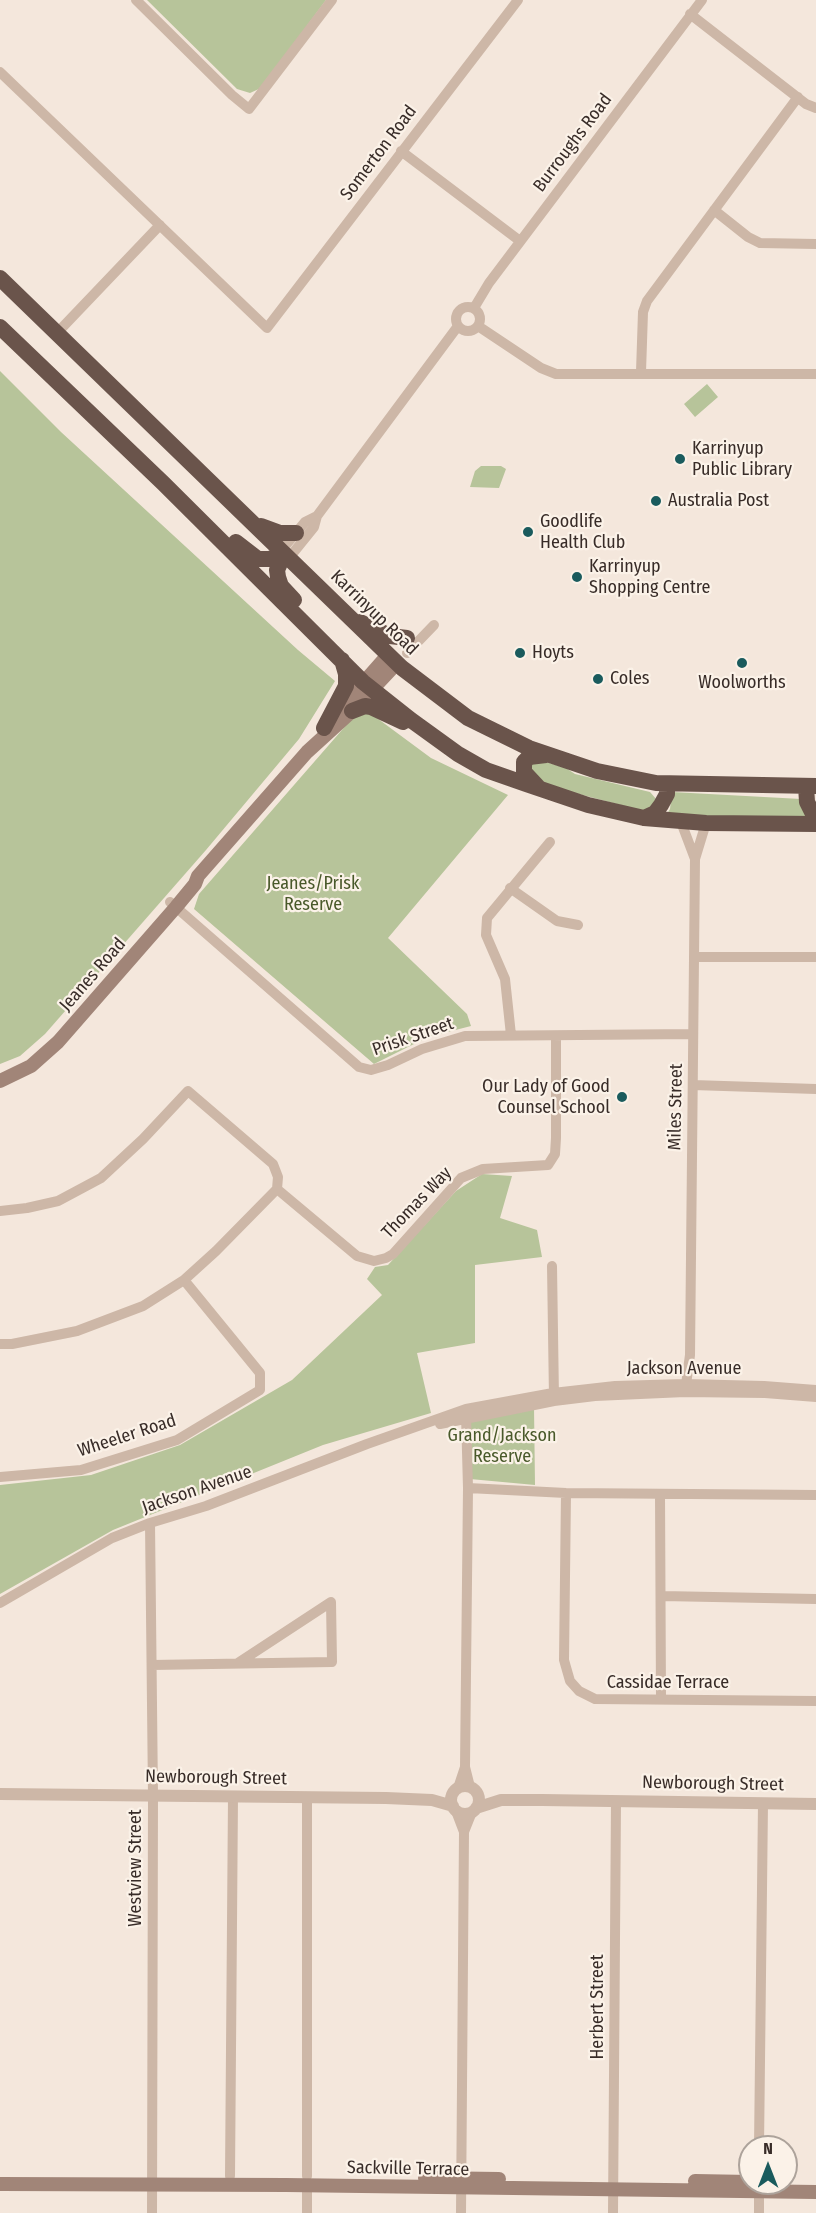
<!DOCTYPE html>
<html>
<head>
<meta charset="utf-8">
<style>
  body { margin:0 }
  #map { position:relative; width:816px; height:2213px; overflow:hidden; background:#f4e7dc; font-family:"Fira Sans Condensed",sans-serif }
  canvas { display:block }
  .north { position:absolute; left:738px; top:2135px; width:60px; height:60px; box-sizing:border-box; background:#fbf2e8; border:2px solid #ada39b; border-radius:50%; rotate:0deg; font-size:16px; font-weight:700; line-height:24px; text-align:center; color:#382c28 }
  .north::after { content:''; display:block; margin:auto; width:21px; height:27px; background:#1a5b5d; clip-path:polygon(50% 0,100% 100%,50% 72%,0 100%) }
</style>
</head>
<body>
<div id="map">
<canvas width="816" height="2213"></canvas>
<div class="north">N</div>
</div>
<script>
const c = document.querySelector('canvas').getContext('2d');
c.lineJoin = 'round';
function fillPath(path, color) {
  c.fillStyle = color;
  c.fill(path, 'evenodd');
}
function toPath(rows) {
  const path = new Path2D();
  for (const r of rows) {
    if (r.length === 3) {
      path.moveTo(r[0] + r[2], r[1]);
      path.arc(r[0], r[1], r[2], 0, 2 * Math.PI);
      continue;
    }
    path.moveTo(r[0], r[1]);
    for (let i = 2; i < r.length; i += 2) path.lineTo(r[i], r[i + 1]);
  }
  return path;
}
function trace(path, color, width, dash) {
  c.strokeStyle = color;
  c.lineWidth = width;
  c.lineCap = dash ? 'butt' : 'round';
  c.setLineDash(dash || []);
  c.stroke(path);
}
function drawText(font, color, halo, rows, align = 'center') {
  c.font = font + ' "Fira Sans Condensed",sans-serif';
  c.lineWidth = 4.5;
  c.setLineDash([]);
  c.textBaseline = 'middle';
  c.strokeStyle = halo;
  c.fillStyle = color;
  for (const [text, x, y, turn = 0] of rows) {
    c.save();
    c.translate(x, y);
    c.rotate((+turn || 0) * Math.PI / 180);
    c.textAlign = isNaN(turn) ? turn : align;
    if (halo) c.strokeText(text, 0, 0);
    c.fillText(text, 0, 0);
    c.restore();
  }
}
const green = toPath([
  [147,0,326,0,261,88,250,93,237,89],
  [0,371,61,432,298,650,335,681,299,739,206,850,45,1034,20,1056,0,1064],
  [707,384,718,397,695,417,684,404],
  [481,466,501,466,506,469,499,488,470,487,475,471],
  [362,707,431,758,508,795,388,938,467,1014,471,1026,428,1037,374,1064,194,909,199,894],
  [539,760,566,768,575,774,650,792,657,800,647,812,541,784,530,772,532,763],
  [672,792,801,799,809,819,666,816,670,809],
  [482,1174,512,1176,500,1218,537,1230,542,1257,475,1265,475,1343,417,1353,431,1413,323,1445,113,1530,0,1594,0,1485,91,1475,180,1445,292,1380,382,1295,367,1279,375,1267,388,1265,456,1191],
  [534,1407,535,1485,470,1479,470,1420]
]);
const minor = toPath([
  [136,0,232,95,249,109,332,0],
  [690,14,806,104,816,108],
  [0,72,267,328,518,0],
  [401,151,520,241],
  [714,210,748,237,760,243,816,244],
  [468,319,12],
  [474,308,489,283,702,0],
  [478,326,541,368,556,374,816,374],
  [57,333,160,225],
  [641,372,643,312,647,301,798,97],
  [317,516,305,522,285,546,284,554,293,553,314,527,317,516,458,326],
  [407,653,434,625],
  [681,822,695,859],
  [510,888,557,921,578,925],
  [170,902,359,1067,371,1070,388,1065,422,1049,465,1036,693,1034],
  [694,957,816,957],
  [511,1035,505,979,486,935,487,918,550,842],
  [693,1085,816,1089],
  [277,1189,357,1256,374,1261,386,1258,393,1254,461,1178,483,1169,548,1165,555,1154,556,1138,556,1036],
  [0,1211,27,1208,58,1201,101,1178,143,1139,188,1091,273,1164,278,1177,277,1189],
  [552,1266,554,1398],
  [0,1344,12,1344,77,1331,143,1306,184,1280,216,1251,277,1189],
  [685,1392,690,1355,695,859,706,823],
  [466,1415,468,1488,465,1767,470,1787],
  [440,1424,554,1401,595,1396,685,1392,765,1393,816,1397],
  [0,1477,81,1470,177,1440,260,1390,260,1373,184,1280],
  [468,1488,566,1493,816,1495],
  [566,1493,564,1660,570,1681,579,1691,595,1699,816,1701],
  [660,1494,661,1699],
  [150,1523,153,1795,152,2213],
  [662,1596,816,1599],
  [0,1603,112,1538,150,1523,206,1506,367,1444,466,1409,553,1393,615,1386,685,1384,764,1386,816,1390],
  [152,1665,332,1662,331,1602,238,1663],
  [458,1788,465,1767],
  [456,1811,464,1832],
  [759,2147,763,1803],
  [230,2176,233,1796],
  [307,2176,307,1797],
  [307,2213,307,2185],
  [461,2213,464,1832,472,1812],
  [613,2213,616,1801],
  [759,2213,759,2183]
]);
const tertiary = toPath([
  [465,1800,14],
  [0,1794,386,1798,432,1800,453,1806],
  [476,1808,501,1800,542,1800,816,1804]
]);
const secondary = toPath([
  [336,714,388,655],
  [0,1081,31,1066,58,1042,176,907,195,884,198,876,307,752,352,711,397,663],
  [425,2178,499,2179],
  [695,2181,750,2182],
  [0,2184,286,2185,816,2192]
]);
const trunk = toPath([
  [0,278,402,668,468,718,529,748,597,771,656,783,816,786],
  [0,327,163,483,363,682,411,720,458,754,486,770,526,784,588,805,644,818,706,823,816,824],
  [261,526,280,533,296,533],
  [236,542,258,559,269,559,284,554],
  [284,554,277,570,278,577,281,586,294,600],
  [360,622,390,636,407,638],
  [352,711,365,706,371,707,403,722],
  [324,728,346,686,346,674,342,660],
  [806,786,807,802,812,812,816,816],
  [538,787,524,772,524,762,529,757,546,755],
  [644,818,655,813,661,805,667,794,667,784]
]);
const markers = [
  [680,459,6,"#1a5b5d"],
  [656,501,6,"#1a5b5d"],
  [528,532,6,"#1a5b5d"],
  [577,577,6,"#1a5b5d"],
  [520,653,6,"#1a5b5d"],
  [742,663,6,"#1a5b5d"],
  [598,679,6,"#1a5b5d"],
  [622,1097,6,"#1a5b5d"]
];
const streetNames = [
  ["Burroughs Road",573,143,-53],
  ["Somerton Road",379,153,-53],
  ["Karrinyup Road",374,613,44],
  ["Jeanes Road",93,975,-49],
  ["Prisk Street",413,1037,-19],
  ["Miles Street",676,1107,-89],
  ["Thomas Way",417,1203,-46],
  ["Jackson Avenue",684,1369],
  ["Wheeler Road",127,1436,-18],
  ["Jackson Avenue",197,1490,-19],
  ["Cassidae Terrace",668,1683],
  ["Newborough Street",216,1778,1],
  ["Newborough Street",713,1784,1],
  ["Westview Street",136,1868,-90],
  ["Herbert Street",598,2007,-90],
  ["Sackville Terrace",408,2169,1]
];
const poiNames = [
  ["Karrinyup",692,449],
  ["Public Library",692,470],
  ["Australia Post",668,501],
  ["Goodlife",540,522],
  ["Health Club",540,543],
  ["Karrinyup",589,567],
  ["Shopping Centre",589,588],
  ["Hoyts",532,653],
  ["Coles",610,679],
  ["Woolworths",742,683,"center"],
  ["Our Lady of Good",610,1087,"right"],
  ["Counsel School",610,1108,"right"]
];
const parkNames = [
  ["Jeanes/Prisk",313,884],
  ["Reserve",313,905],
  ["Grand/Jackson",502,1436],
  ["Reserve",502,1457]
];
fillPath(green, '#b7c49a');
trace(minor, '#cdb7a7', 10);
trace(tertiary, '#cdb7a7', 12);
trace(secondary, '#a18578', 14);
trace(trunk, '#6a544b', 16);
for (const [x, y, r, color] of markers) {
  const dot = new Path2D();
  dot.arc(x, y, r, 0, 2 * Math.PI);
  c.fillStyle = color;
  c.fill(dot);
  trace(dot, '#fbf2e8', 2);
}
drawText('18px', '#382c28', '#fbf2e8', streetNames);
drawText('18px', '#382c28', '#fbf2e8', poiNames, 'left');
drawText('18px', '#49592a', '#fbf2e8', parkNames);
</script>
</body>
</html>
